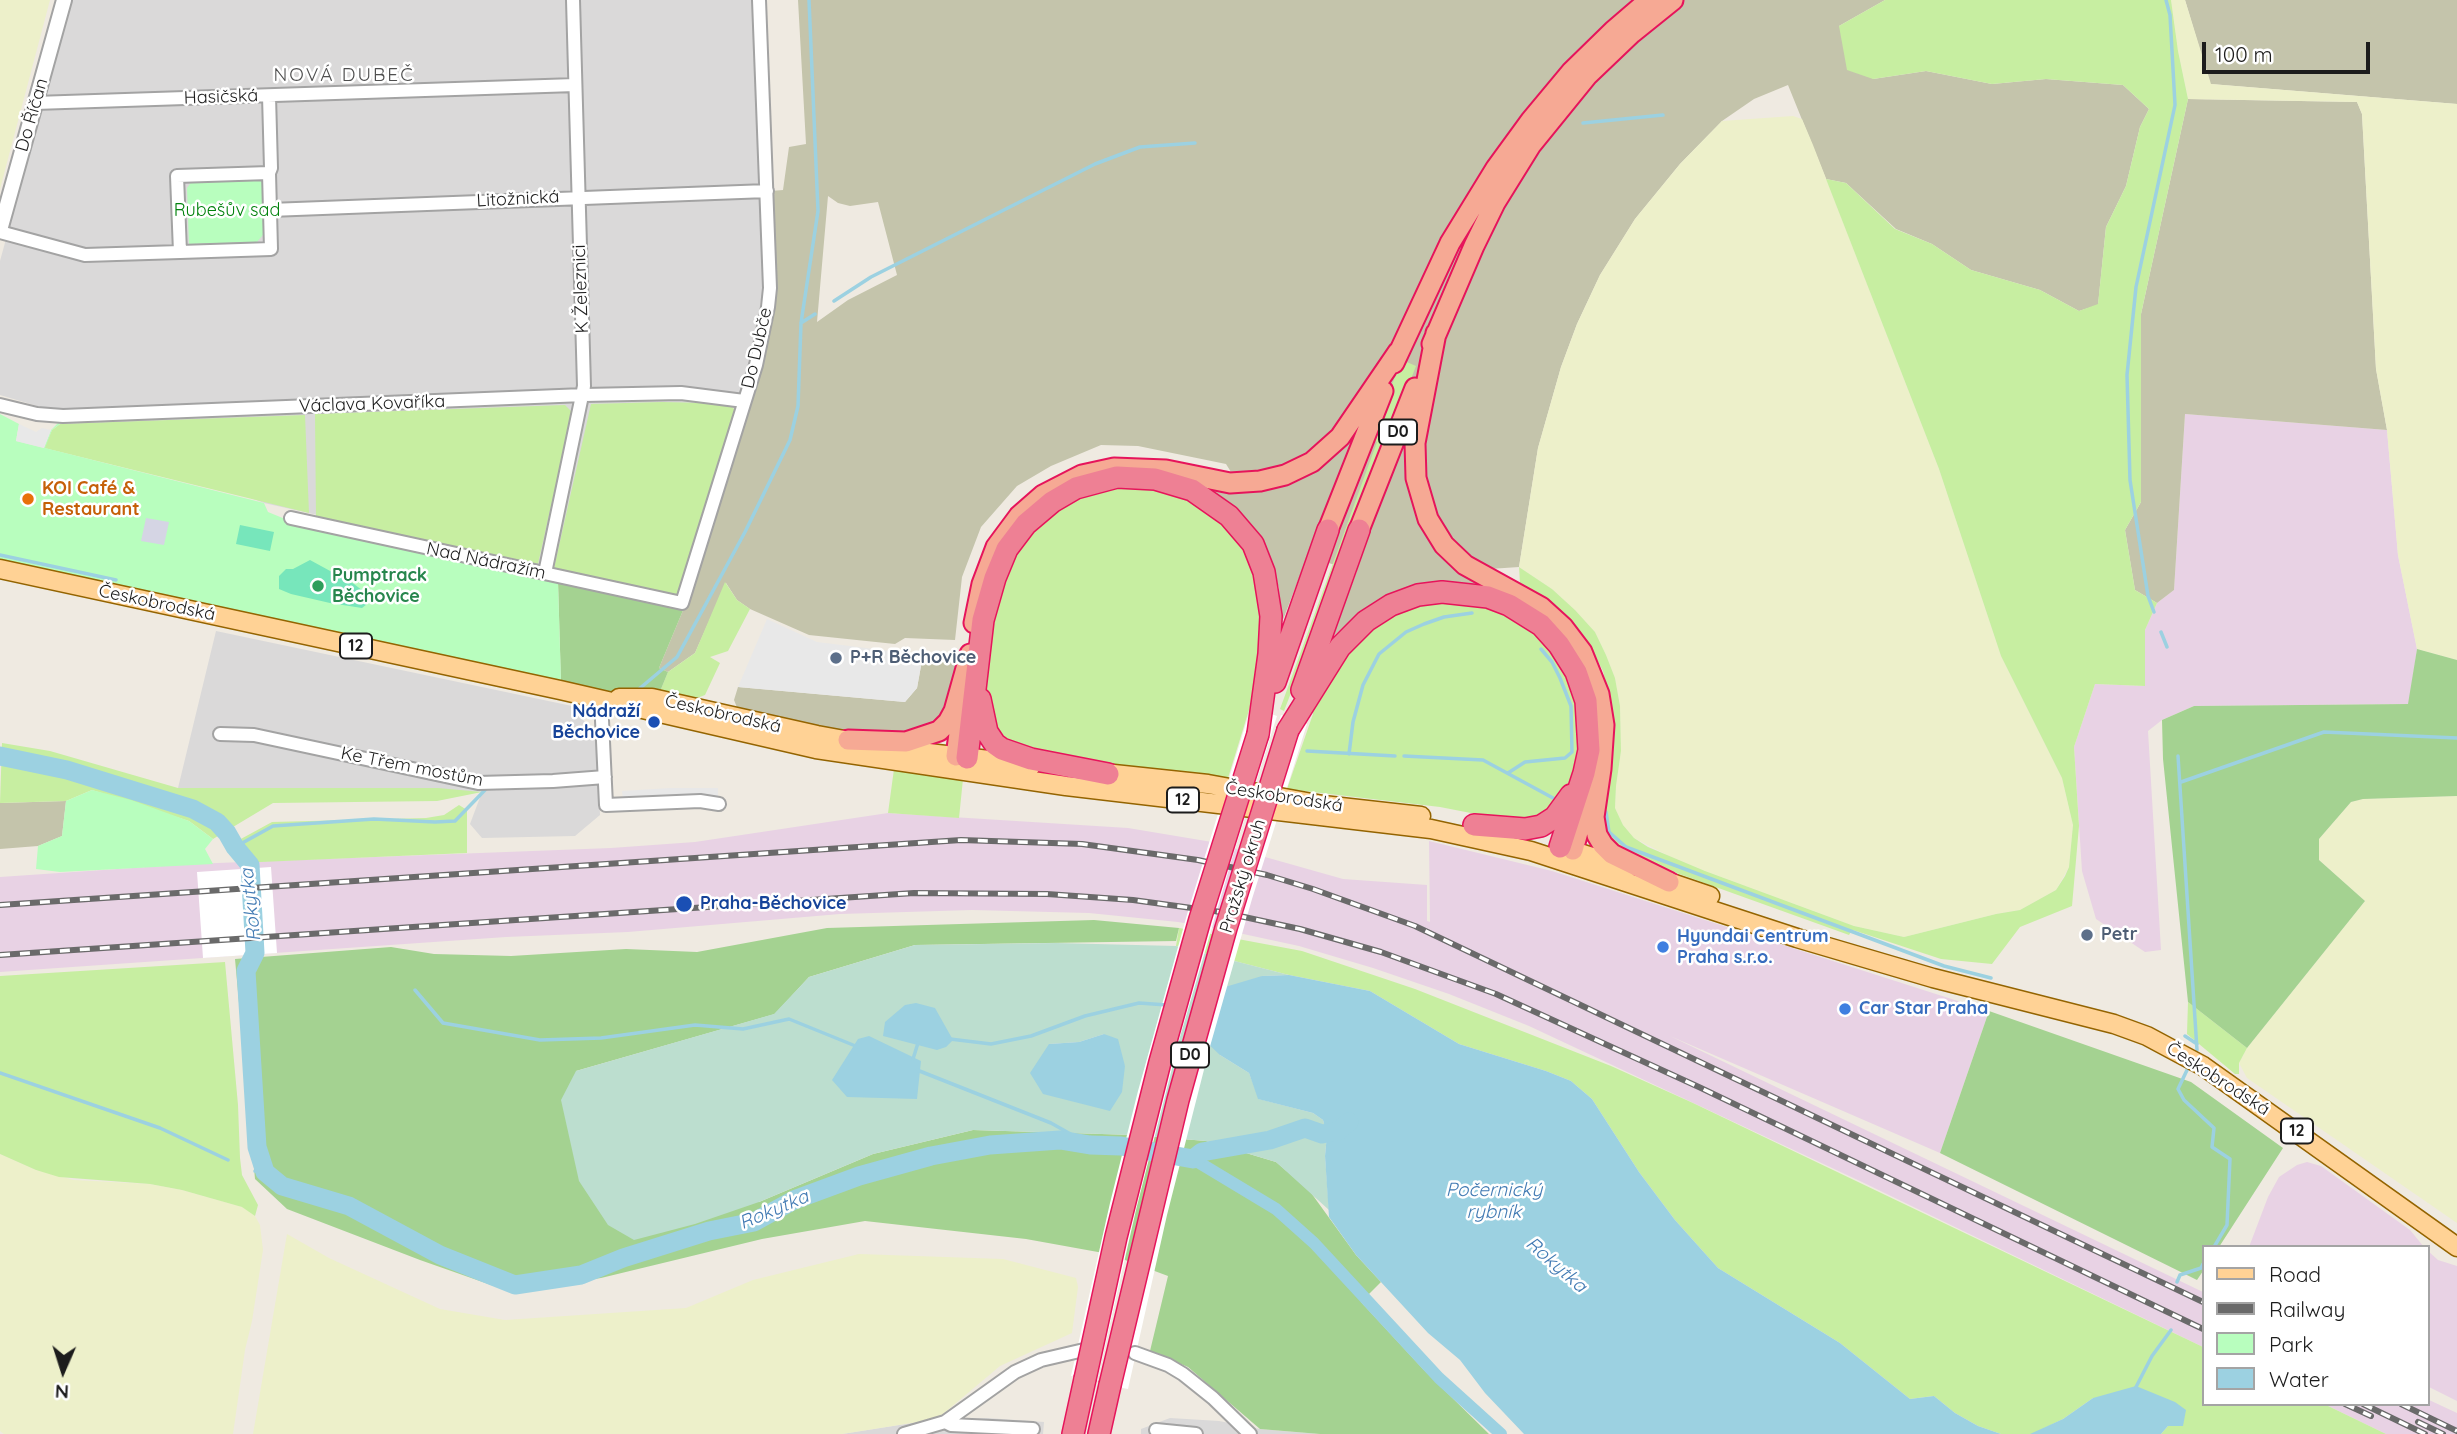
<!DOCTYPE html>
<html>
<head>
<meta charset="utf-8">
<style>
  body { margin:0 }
  #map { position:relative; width:2457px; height:1434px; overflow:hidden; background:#efeae1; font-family:Quicksand,sans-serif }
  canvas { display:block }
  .legend { position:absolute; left:2202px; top:1245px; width:228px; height:161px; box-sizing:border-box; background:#fff; border:2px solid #a4a4a4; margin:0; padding:9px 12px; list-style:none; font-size:21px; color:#1c1c1c }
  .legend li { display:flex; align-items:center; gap:14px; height:35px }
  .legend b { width:35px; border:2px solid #a4a4a4 }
  .north { position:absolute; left:28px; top:1336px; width:70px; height:70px; -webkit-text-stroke:5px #fff; paint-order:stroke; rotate:183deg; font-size:19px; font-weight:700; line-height:28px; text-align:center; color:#1c1c1c }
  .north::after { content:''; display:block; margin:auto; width:24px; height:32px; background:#1c1c1c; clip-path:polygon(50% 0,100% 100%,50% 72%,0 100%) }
  .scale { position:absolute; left:2202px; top:42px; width:168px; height:32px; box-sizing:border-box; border:4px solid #1c1c1c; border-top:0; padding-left:9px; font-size:21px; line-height:24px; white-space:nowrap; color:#1c1c1c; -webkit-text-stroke:5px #fff; paint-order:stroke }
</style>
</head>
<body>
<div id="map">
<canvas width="2457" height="1434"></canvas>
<ul class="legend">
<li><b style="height:9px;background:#ffd295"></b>Road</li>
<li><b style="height:9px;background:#6a6a6a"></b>Railway</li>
<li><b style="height:19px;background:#b8febe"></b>Park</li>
<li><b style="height:19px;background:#9cd1e1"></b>Water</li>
</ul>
<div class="north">N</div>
<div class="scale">100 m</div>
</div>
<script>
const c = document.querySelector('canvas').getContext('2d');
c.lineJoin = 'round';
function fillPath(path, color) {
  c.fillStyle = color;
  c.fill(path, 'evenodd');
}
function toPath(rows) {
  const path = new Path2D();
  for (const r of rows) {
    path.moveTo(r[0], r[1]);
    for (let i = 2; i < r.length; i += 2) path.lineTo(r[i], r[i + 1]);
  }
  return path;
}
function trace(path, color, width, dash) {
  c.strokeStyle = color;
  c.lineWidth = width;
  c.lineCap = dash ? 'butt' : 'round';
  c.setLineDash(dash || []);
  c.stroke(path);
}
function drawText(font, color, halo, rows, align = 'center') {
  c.font = font + ' Quicksand,sans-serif';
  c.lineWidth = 5;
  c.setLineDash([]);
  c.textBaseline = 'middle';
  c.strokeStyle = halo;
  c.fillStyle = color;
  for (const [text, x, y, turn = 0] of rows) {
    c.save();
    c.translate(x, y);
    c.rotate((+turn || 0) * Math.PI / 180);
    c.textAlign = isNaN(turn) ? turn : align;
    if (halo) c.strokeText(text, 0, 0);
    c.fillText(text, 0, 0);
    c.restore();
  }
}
const residential = toPath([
  [71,0,754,0,763,290,750,362,678,596,264,503,60,424,60,420,44,408,0,395,0,261],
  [216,631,572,706,593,732,598,754,600,815,575,836,482,838,470,824,482,792,178,788],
  [987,1418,1044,1422,1043,1434,842,1434,937,1419],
  [1170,1418,1219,1421,1260,1429,1320,1434,1141,1434,1141,1429]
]);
const industrial = toPath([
  [2185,414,2387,430,2398,555,2417,649,2409,704,2194,706,2162,720,2148,731,2161,950,2145,952,2096,919,2082,871,2074,747,2095,684,2145,686,2145,630,2157,603,2174,590],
  [888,813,1128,828,1212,842,1343,879,1427,885,1427,921,1430,922,1429,841,1552,871,1989,1011,1940,1153,1670,1036,2203,1292,2203,1347,1862,1182,1529,1026,1449,994,1373,968,1299,946,1220,929,1178,922,1089,913,972,910,840,914,628,932,506,937,0,972,0,877,191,864,611,848,695,842],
  [2307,1162,2321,1166,2410,1230,2424,1247,2249,1247,2268,1197,2279,1177,2297,1165],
  [2427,1250,2438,1260,2457,1266,2457,1401,2427,1386],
  [2427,1399,2457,1413,2457,1434,2386,1434,2324,1404,2427,1404]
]);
const construction = toPath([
  [798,0,1885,0,1839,26,1873,79,1926,71,1992,84,2046,79,2123,85,2149,109,2140,127,2126,186,2106,227,2098,305,2079,311,2040,290,1971,270,1932,244,1896,229,1846,183,1826,179,1788,85,1754,99,1722,121,1680,164,1635,219,1600,275,1577,324,1561,367,1538,448,1519,567,1460,571,1483,587,1449,583,1365,609,1332,637,1357,571,1307,557,1281,625,1279,588,1270,561,1208,490,1244,493,1226,464,1138,446,1101,445,1051,466,1017,486,981,527,962,577,955,640,905,638,895,644,809,635,750,609,737,600,726,583,695,653,668,672,659,668,684,608,761,369,773,319,776,282,771,191,783,190,789,147,806,144],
  [828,196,838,203,850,206,878,202,897,275,848,300,817,322],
  [2185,0,2457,0,2457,104,2210,84],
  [2188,99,2357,102,2362,114,2376,369,2387,430,2185,414,2174,590,2157,603,2135,590,2125,530,2141,502,2141,314],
  [923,655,960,657,944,717,918,733,835,731,738,710,734,700,738,687,905,702,917,688],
  [66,801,62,836,38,846,0,849,0,803]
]);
const farmland = toPath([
  [0,0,50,0,0,189],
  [2171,0,2185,0,2211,84,2457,104,2457,660,2417,649,2398,555,2387,430,2376,369,2362,114,2357,102,2188,99,2178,51],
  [1793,116,1802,119,1813,145,1939,469,2001,656,2062,778,2073,825,2069,867,2056,890,2020,910,1996,914,1904,937,1854,926,1705,871,1669,856,1634,838,1623,825,1615,808,1616,786,1621,751,1620,706,1615,678,1606,655,1595,632,1575,610,1552,589,1519,567,1538,448,1561,367,1577,324,1600,275,1635,219,1680,164,1722,121],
  [2457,796,2457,1223,2247,1078,2239,1063,2247,1048,2365,901,2319,860,2319,839,2351,802,2363,799],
  [0,1154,36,1170,74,1180,150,1184,182,1190,243,1207,255,1216,260,1225,263,1250,252,1321,245,1350,233,1434,4,1434,0,1431],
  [287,1234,329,1258,440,1309,505,1320,686,1308,753,1280,859,1254,1003,1259,1076,1278,1078,1287,1072,1333,1000,1366,937,1419,842,1434,253,1434]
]);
const grass = toPath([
  [1885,0,2171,0,2178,51,2188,99,2141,314,2141,502,2125,530,2135,590,2157,603,2145,630,2145,686,2095,684,2074,747,2079,826,2072,906,2020,927,1992,964,1941,959,1856,931,1852,930,1849,935,1635,858,1610,843,1601,823,1613,755,1614,722,1603,671,1591,648,1575,626,1550,602,1520,583,1519,567,1552,589,1575,610,1595,632,1606,655,1615,678,1620,706,1621,751,1616,786,1615,808,1623,825,1634,838,1648,847,1705,871,1854,926,1904,937,1996,914,2020,910,2056,890,2065,876,2069,867,2073,825,2062,778,2001,656,1939,469,1826,179,1846,183,1895,229,1932,244,1971,270,2040,290,2079,311,2098,304,2106,227,2126,186,2140,127,2149,109,2123,85,2046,79,1992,84,1926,71,1873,79,1847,70,1839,26],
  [1402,360,1416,366,1284,711,1280,709,1377,442,1370,438],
  [662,402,708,403,731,406,735,410,678,596,554,568,591,404],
  [565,405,572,412,538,564,316,518,315,414],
  [305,415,309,513,44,448,52,430,60,424],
  [1108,486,1169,490,1210,509,1249,552,1267,620,1253,697,1228,778,1047,756,998,738,984,694,992,618,1005,571,1025,537,1069,500],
  [725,582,737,600,750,609,728,651,710,657,720,663,705,695,692,700,659,694,668,672,695,653],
  [1441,600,1487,606,1510,615,1528,626,1557,656,1575,694,1580,740,1574,773,1556,807,1522,823,1440,807,1287,789,1313,714,1312,708,1343,656,1378,621,1418,605],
  [2,743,50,751,178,788,438,788,482,792,437,801,273,803,213,839,189,821,92,790,66,801,0,803],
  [894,769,963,779,959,818,888,813],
  [459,805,467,810,467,853,238,863,228,846,272,822,426,818,444,815],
  [1179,928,1302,951,1415,989,1611,1066,1693,1103,2203,1347,2203,1404,2324,1404,2386,1434,2161,1434,2168,1426,2093,1398,2063,1419,2032,1434,2001,1434,1978,1426,1955,1413,1934,1396,1910,1399,1840,1343,1718,1268,1675,1220,1639,1172,1592,1099,1571,1081,1546,1071,1459,1044,1370,991,1289,975,1176,946],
  [225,962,238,1105,240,1158,242,1175,258,1205,255,1216,242,1207,182,1190,150,1184,59,1177,36,1170,0,1154,0,976],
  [2188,1002,2247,1048,2239,1063,2239,1074,2235,1074,2187,1034]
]);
const forest = toPath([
  [558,582,684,608,659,668,668,672,659,694,618,693,561,683],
  [2417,649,2457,660,2457,796,2363,799,2351,802,2325,832,2319,839,2319,860,2365,901,2247,1048,2188,1002,2163,759,2162,720,2194,706,2408,704],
  [1094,920,1179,928,1176,941,915,945,809,977,775,1014,576,1071,759,1202,873,1154,973,1130,1134,1135,1206,1141,1276,1162,1309,1190,1356,1255,1381,1282,1361,1302,1423,1369,1489,1434,1320,1434,1260,1429,1188,1367,1150,1351,1168,1276,1109,1254,1026,1239,865,1221,762,1239,601,1278,511,1292,420,1260,287,1209,255,1179,235,959,391,947,434,954,511,956,626,949,697,952,827,928],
  [1989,1011,2191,1082,2283,1148,2219,1247,2203,1247,2203,1271,2197,1280,1940,1153]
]);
const wetland = toPath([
  [1056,943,1176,946,1289,975,1262,976,1220,1055,1249,1073,1259,1099,1313,1113,1323,1120,1327,1134,1325,1156,1329,1210,1276,1162,1206,1141,1134,1135,973,1130,873,1154,759,1202,695,1224,634,1240,608,1225,579,1181,561,1100,576,1071,774,1014,809,977,915,945],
  [1104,1034,1125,1066,1049,1044,1079,1042]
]);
const park = toPath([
  [256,177,267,187,267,230,257,242,189,244,187,188,192,181],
  [0,414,19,424,16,441,44,448,51,430,60,421,60,424,52,430,45,448,264,503,268,512,290,521,558,582,561,683,0,559],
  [92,790,131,800,189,821,213,839,205,849,213,864,60,872,36,869,38,846,62,836,66,801]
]);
const pitch = toPath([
  [240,525,274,532,270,551,236,544],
  [310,560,354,584,367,594,367,604,362,608,330,603,291,594,279,589,279,576,286,569,293,569]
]);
const parking = toPath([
  [19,424,36,432,42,428,51,430,44,448,16,441],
  [767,619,817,642,923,655,917,688,905,702,738,687],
  [670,788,718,788,718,797,623,800,622,791]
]);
const plaza = toPath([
  [146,518,169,522,164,545,141,541]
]);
const water = toPath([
  [1289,975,1370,991,1459,1044,1546,1071,1571,1081,1592,1099,1639,1172,1675,1220,1718,1268,1840,1343,1910,1399,1934,1396,1955,1413,1978,1426,2001,1434,1524,1434,1485,1393,1460,1360,1428,1333,1356,1255,1329,1217,1325,1156,1327,1134,1323,1120,1313,1113,1258,1099,1249,1073,1220,1055,1204,1040,1215,990,1262,976],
  [916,1003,935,1008,953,1040,946,1047,937,1050,883,1036,885,1022,905,1005],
  [1104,1034,1118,1039,1125,1066,1122,1092,1110,1111,1043,1094,1030,1073,1049,1044,1079,1042],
  [869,1036,921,1061,917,1099,847,1097,832,1080,858,1039],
  [2136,1386,2175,1402,2186,1410,2183,1426,2168,1426,2161,1434,2030,1434,2063,1419,2093,1398]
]);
const pier = toPath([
  [1251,707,1277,716,1234,852,1180,1037,1136,1210,1097,1381,1071,1376,1110,1203,1138,1091,1188,911],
  [1281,715,1307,724,1252,899,1209,1050,1167,1215,1128,1389,1101,1384,1130,1253,1184,1038,1238,850],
  [271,867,277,953,203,958,197,872]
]);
const stream = toPath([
  [1583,123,1663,115],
  [834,301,871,277,1095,164,1140,147,1195,143],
  [801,323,815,314],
  [0,555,116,580],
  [2154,612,2148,596,2130,480,2127,375,2136,287,2175,105,2170,15,2166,0],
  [2161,632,2167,647],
  [639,689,677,657,745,532,790,440,798,406,801,323,818,211,809,0],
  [1307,751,1395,756],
  [1349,754,1353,722,1363,685,1379,654,1406,632,1424,624,1444,617,1472,613],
  [1404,756,1483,760,1553,798],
  [2178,756,2197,1050],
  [1508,773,1525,762,1565,758,1572,752,1571,706,1560,678,1552,662,1541,649],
  [2181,782,2324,732,2457,738],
  [1606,812,1609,832,1626,847,1944,966,1991,978],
  [235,847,273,826,374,819,435,822,455,821,485,790],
  [415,990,443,1023,540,1040,601,1038,695,1025,743,1029,789,1019,858,1047],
  [2185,1036,2197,1044],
  [950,1039,991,1044,1031,1036,1085,1016,1139,1003,1167,1005],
  [913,1059,918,1043],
  [2188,1068,2178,1089,2184,1100,2214,1128,2212,1147,2230,1159,2227,1225,2214,1247],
  [917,1070,1051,1123,1090,1145],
  [0,1073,160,1128,228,1160],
  [255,1171,265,1172],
  [2177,1282,2180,1275,2201,1268,2203,1264],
  [2136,1387,2152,1356,2171,1330]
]);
const canal = toPath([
  [1193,1159,1276,1209,1314,1243,1439,1378,1501,1434]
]);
const river = toPath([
  [0,756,67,770,193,809,217,822,227,833,235,847,250,865,255,953,246,971,257,1147,265,1172,282,1186,349,1206,440,1255,515,1285,581,1275,623,1258,709,1231,754,1222,794,1200,859,1176,931,1156,990,1145,1060,1140,1090,1145,1121,1146,1193,1159,1202,1152,1270,1140,1305,1128,1322,1134,1338,1131,1349,1122]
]);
const minor = toPath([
  [35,103,575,85],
  [269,173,271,249,180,252,177,176,269,173],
  [269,173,271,168,269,96],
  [270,210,767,191],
  [0,232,85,255,180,252],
  [0,405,37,414,63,416,584,395,681,393,744,401],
  [291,518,682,603,756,365,768,307,770,288,759,0],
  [545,573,584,386,573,0],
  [601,699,606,805,700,801,719,804],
  [220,734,254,735,478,783,553,781,605,777],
  [1135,1353,1168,1365,1183,1374,1213,1398,1250,1434],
  [945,1422,951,1425,1033,1429],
  [1156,1430,1196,1434],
  [904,1434,945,1422,1015,1372,1041,1360,1084,1350]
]);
const tertiary = toPath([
  [0,230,64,0]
]);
const primary = toPath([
  [0,569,560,690,816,749,1066,786,1431,829,1531,851,1797,938,1933,978,2114,1024,2147,1036,2203,1066,2457,1247],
  [619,698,652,698,817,735,894,749,1032,765],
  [1095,772,1208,784,1323,805,1421,816],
  [1561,847,1627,868],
  [1657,878,1710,896]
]);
const trunk = toPath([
  [1436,333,1415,443,1416,478,1428,519,1444,545,1465,565,1541,607,1563,627,1582,652,1599,694,1604,725,1601,769,1594,817,1597,835,1603,845,1612,854,1669,882],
  [1432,344,1474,246,1495,203,1531,145,1587,76,1632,33,1673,0],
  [1394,363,1450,243,1496,168,1531,120,1571,72,1613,31,1649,0],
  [1328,530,1383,391],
  [1359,530,1415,388],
  [974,623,982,584,996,547,1019,516,1043,495,1082,475,1114,468,1166,470,1230,483,1260,481,1285,475,1312,462,1340,437,1398,352],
  [848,740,906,742,939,731,948,722,954,711,970,654],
  [956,756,964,697],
  [1573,850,1587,800]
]);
const motorway = toPath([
  [1275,682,1328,530],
  [1302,690,1359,530],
  [980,699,987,732,995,744,1002,749,1031,759,1108,774],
  [1288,730,1340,647,1366,621,1391,605,1418,595,1442,592,1488,597,1509,605,1541,625,1559,645,1576,672,1586,701,1589,750,1584,773,1560,847],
  [967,758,983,620,995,578,1007,549,1026,524,1052,502,1076,488,1117,477,1155,479,1192,490,1229,516,1253,544,1264,572,1271,616,1269,654,1258,734],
  [1474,825,1525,829,1541,826,1555,817,1571,795],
  [1073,1434,1085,1379],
  [1099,1434,1110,1385]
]);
const rail = toPath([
  [0,905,961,840,1082,844,1198,860,1267,875,1313,889,1415,926,2203,1302],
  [0,955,914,893,1047,894,1133,900,1221,912,1300,929,1381,952,1496,994,1701,1088,2203,1329],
  [2345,1404,2371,1416],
  [2363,1404,2425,1434],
  [2401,1404,2457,1431],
  [2418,1422,2443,1434]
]);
const motorwayBridge = toPath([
  [1085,1379,1116,1237,1160,1062,1200,919,1258,734],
  [1110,1385,1178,1100,1226,928,1288,730]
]);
const markers = [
  [28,499,7,"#e8710a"],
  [318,586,7,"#2e9e5b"],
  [836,658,7,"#5c6f8a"],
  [654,722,7,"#1a4fb4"],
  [684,904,9,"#1a4fb4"],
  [2087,935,7,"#5c6f8a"],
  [1663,947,7,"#3f7fe0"],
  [1845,1009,7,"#3f7fe0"]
];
const shields = [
  [1398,432,38],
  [356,646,32],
  [1183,800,32],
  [1190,1055,38],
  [2297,1131,32]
];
const shieldNames = [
  ["D0",1398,432],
  ["12",356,646],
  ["12",1183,800],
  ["D0",1190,1055],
  ["12",2297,1131]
];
const streetNames = [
  ["Hasičská",221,97,-2],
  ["Do Říčan",32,115,-74],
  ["Litožnická",518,199,-3],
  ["K Železnici",581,289,-92],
  ["Do Dubče",757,348,-77],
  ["Václava Kovaříka",372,404,-2],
  ["Nad Nádražím",486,561,12],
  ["Českobrodská",157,603,12],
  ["Českobrodská",723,714,13],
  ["Ke Třem mostům",412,767,11],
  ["Českobrodská",1284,797,9],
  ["Pražský okruh",1243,876,-73],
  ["Českobrodská",2218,1079,33]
];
const parkNames = [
  ["Rubešův sad",227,211]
];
const foodNames = [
  ["KOI Café &",42,489],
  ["Restaurant",42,510]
];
const leisureNames = [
  ["Pumptrack",332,576],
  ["Běchovice",332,597]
];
const serviceNames = [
  ["P+R Běchovice",850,658],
  ["Petr",2101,935]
];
const transitNames = [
  ["Nádraží",640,712],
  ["Běchovice",640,733],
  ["Praha-Běchovice",700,904,"left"]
];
const shopNames = [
  ["Hyundai Centrum",1677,937],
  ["Praha s.r.o.",1677,958],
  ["Car Star Praha",1859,1009]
];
const neighbourhoodNames = [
  ["NOVÁ DUBEČ",344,75]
];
const waterNames = [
  ["Rokytka",251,905,-96],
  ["Počernický",1494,1190],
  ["rybník",1494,1212],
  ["Rokytka",774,1210,-23],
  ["Rokytka",1556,1265,41]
];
fillPath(residential, '#dad9d9');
fillPath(industrial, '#e8d2e4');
fillPath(construction, '#c4c4ab');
fillPath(farmland, '#edf0ca');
fillPath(grass, '#c7eea1');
fillPath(forest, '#a4d291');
fillPath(wetland, '#bcdecf');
fillPath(park, '#b8febe');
fillPath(pitch, '#77e6bb');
fillPath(parking, '#e8e8e8');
fillPath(plaza, '#d5d5e4');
fillPath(water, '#9cd1e1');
fillPath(pier, '#fff');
trace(stream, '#9cd1e1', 3.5);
trace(canal, '#9cd1e1', 12);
trace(river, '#9cd1e1', 19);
trace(minor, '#a3a3a3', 16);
trace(tertiary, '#a3a3a3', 18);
trace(primary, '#946400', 21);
trace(trunk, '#e6145b', 23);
trace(motorway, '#e6145b', 24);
trace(minor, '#fff', 12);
trace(tertiary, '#fff', 14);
trace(primary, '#ffd295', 18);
trace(trunk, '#f6a994', 19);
trace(motorway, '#ee8094', 21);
trace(rail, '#6a6a6a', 6);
trace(rail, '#fff', 3.5, [10]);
trace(motorwayBridge, '#e6145b', 24, []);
trace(motorwayBridge, '#ee8094', 21);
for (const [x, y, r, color] of markers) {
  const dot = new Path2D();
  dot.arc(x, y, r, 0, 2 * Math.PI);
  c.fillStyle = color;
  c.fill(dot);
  trace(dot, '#fff', 2.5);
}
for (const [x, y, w] of shields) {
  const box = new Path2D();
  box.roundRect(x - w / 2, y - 12.5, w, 25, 5);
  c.fillStyle = '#fff';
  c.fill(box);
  trace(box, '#1c1c1c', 2);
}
drawText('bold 16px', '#1c1c1c', null, shieldNames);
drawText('18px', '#1c1c1c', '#fff', streetNames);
drawText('18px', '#02820d', '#fff', parkNames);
drawText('bold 18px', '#c56008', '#fff', foodNames, 'left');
drawText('bold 18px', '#27864d', '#fff', leisureNames, 'left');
drawText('bold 18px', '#4e5e75', '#fff', serviceNames, 'left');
drawText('bold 18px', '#164399', '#fff', transitNames, 'right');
drawText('bold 18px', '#366cbe', '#fff', shopNames, 'left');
c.letterSpacing = '2px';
drawText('19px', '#4f4f4f', '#fff', neighbourhoodNames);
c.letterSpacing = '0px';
drawText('italic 19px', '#417ab3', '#fff', waterNames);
</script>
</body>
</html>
